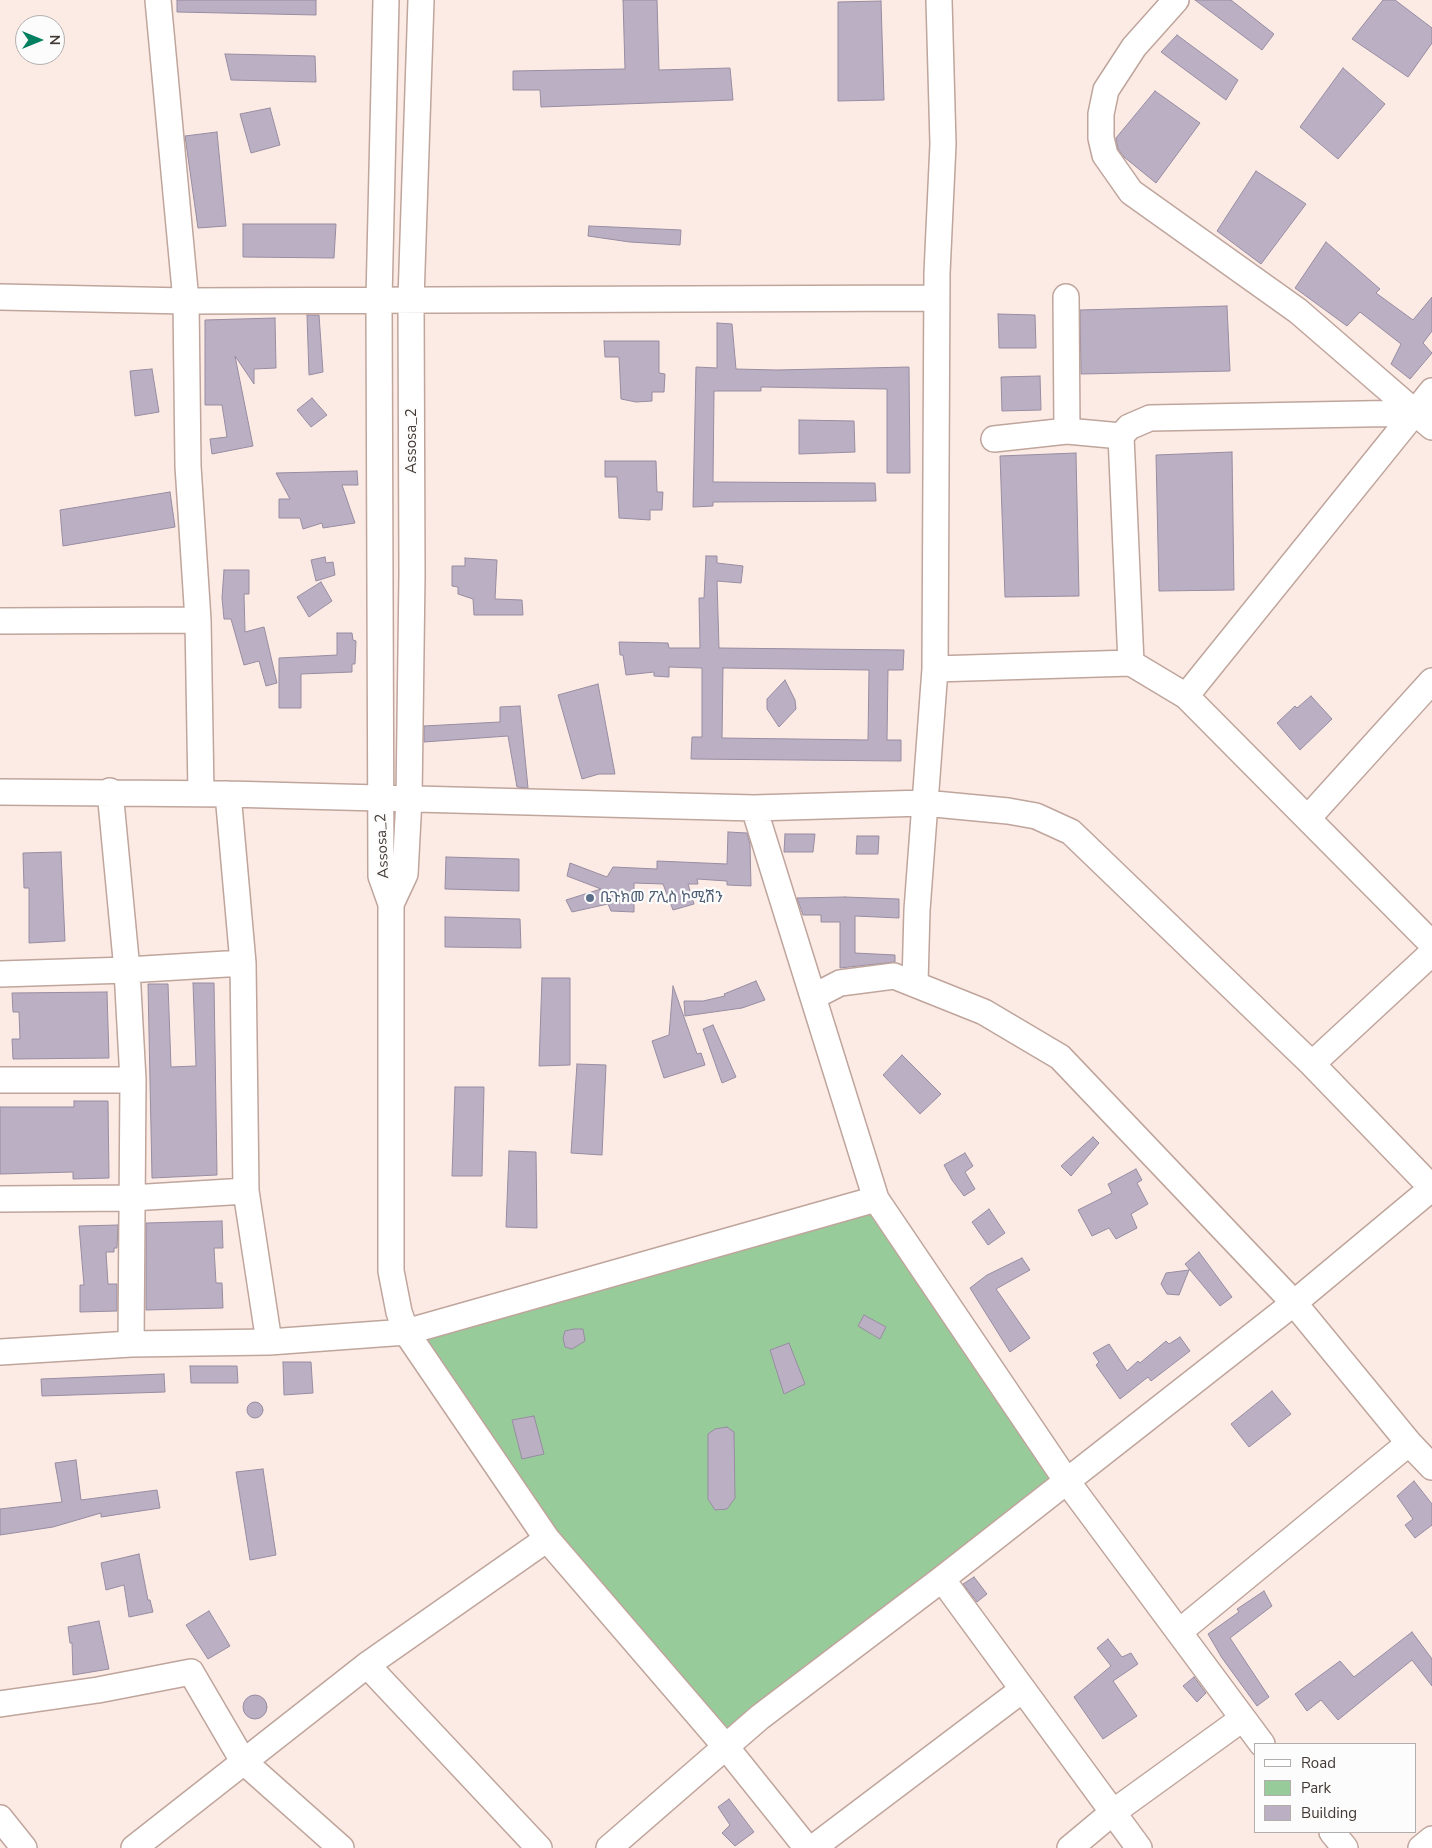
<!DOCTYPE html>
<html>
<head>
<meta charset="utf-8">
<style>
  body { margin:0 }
  #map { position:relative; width:1432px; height:1848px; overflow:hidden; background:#fcebe5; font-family:"Nunito Sans",sans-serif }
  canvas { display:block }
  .legend { position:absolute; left:1254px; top:1743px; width:162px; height:90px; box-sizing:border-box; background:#fcfcfc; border:1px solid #b2aeac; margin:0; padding:6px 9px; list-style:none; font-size:15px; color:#433934 }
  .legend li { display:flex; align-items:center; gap:10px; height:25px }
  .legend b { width:25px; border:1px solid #b2aeac }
  .north { position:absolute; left:15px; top:15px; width:50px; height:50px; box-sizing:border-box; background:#fcfcfc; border:1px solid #b2aeac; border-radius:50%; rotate:90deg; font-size:14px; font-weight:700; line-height:20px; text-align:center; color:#433934 }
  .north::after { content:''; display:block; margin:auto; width:18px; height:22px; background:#048060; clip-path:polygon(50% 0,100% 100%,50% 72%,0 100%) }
</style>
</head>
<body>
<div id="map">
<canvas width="1432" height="1848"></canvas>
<ul class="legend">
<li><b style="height:6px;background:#fff"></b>Road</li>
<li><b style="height:14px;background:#97cc9a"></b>Park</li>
<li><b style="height:14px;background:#bbafc4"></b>Building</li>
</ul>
<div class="north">N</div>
</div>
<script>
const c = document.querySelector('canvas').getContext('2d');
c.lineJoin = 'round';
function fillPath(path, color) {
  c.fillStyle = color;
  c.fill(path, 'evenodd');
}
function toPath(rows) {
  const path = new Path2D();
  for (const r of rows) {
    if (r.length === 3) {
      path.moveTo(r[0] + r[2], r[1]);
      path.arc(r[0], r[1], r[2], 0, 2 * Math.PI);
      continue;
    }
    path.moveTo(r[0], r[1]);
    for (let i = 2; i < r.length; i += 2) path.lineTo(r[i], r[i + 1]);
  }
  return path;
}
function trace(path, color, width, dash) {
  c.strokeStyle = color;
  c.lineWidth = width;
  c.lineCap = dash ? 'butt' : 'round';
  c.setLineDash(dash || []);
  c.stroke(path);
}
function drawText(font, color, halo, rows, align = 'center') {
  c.font = font + ' "Nunito Sans","Noto Sans Ethiopic",sans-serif';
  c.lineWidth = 4.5;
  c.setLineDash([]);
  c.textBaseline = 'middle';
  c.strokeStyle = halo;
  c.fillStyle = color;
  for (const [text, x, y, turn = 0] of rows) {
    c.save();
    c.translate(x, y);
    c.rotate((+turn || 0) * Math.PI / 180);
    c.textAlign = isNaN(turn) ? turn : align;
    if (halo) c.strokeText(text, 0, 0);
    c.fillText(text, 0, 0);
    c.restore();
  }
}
const green = toPath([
  [874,1200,1064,1483,726,1751,540,1531,410,1329]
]);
const building = toPath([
  [177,0,316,0,316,15,177,12,177,0],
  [623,0,657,0,659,70,730,68,733,100,541,107,540,90,513,90,513,71,625,69,623,0],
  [1195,0,1231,0,1274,34,1262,50,1195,0],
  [1383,0,1395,0,1432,28,1432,43,1408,77,1352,39,1383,0],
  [881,1,884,100,838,101,838,2,881,1],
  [1177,35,1238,80,1226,100,1161,52,1177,35],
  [225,54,315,56,316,82,231,80,225,54],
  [1343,68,1385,104,1338,159,1300,127,1343,68],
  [1155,91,1200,123,1156,183,1124,157,1118,149,1116,138,1155,91],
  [270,108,280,145,251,153,240,114,270,108],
  [217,132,226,226,198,228,185,136,217,132],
  [1256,171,1306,204,1261,264,1217,231,1256,171],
  [243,224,336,224,334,258,243,257,243,224],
  [589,226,681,230,680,245,630,242,588,236,589,226],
  [1326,242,1380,289,1376,293,1413,320,1432,297,1432,331,1423,343,1432,353,1410,379,1391,364,1401,344,1360,312,1347,326,1295,288,1326,242],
  [1227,306,1230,371,1081,374,1080,310,1227,306],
  [998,314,1035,315,1036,348,999,348,998,314],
  [307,315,319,315,323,372,309,375,307,315],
  [275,318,276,368,254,369,254,384,235,356,253,446,212,454,210,439,227,437,222,405,205,405,205,320,275,318],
  [717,323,732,324,736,369,777,370,909,367,910,473,887,473,887,389,761,387,761,391,714,391,713,482,875,483,876,501,713,502,713,506,693,507,696,367,717,368,717,323],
  [604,341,659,341,659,373,665,374,664,392,652,392,652,401,636,402,621,399,619,357,605,357,604,341],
  [152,369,159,412,135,416,130,371,152,369],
  [1040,376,1041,410,1002,411,1001,377,1040,376],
  [312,398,327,415,311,427,297,410,312,398],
  [799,420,854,421,855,452,799,454,799,420],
  [1232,452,1234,590,1159,591,1156,455,1232,452],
  [1076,453,1079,596,1005,597,1000,456,1076,453],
  [605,461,656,461,657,492,663,492,662,510,650,510,650,520,619,518,617,477,605,477,605,461],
  [357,471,358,485,342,485,355,523,323,528,322,523,303,529,300,518,279,518,279,499,290,499,276,473,357,471],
  [170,492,175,527,63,546,60,510,170,492],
  [706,556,717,556,717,563,743,566,741,583,717,581,719,648,904,650,903,670,888,670,887,740,901,740,901,761,691,759,692,737,702,737,702,668,669,667,669,677,654,676,654,672,626,675,623,655,620,655,619,642,668,643,669,648,700,648,699,598,704,598,706,556],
  [723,668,869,670,868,740,722,738,723,668],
  [325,557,326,563,333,562,335,575,316,581,311,560,325,557],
  [465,558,497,560,495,599,522,600,523,615,474,615,473,599,458,594,458,587,452,586,452,566,465,566,465,558],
  [224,570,249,570,249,594,244,594,245,632,264,627,277,683,266,686,259,661,244,665,231,619,224,619,222,598,224,570],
  [321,582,332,601,309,617,297,597,321,582],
  [337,633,352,633,353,640,356,641,355,664,352,664,352,672,301,674,301,708,279,708,279,658,337,655,337,633],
  [785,680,795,700,796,709,779,727,767,709,767,699,785,680],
  [598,684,615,774,599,774,582,779,558,695,598,684],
  [1311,696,1332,719,1300,750,1277,723,1295,706,1297,708,1311,696],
  [520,706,528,788,517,787,508,736,424,742,424,726,500,722,500,707,520,706],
  [728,832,747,833,750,844,751,886,727,885,727,881,697,879,698,884,688,884,694,904,673,910,663,884,634,883,634,912,611,911,608,904,572,912,566,900,601,889,567,876,570,863,607,877,613,867,657,869,657,861,727,864,728,832],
  [785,834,815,834,813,852,784,852,785,834],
  [857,836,879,836,878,854,856,854,857,836],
  [61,852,65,941,29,943,29,888,24,888,23,853,61,852],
  [446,857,519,859,519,891,445,889,446,857],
  [845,897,899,899,899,918,855,916,855,953,895,955,895,962,840,968,840,922,821,922,821,915,803,915,797,898,845,897],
  [445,917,520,919,521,948,445,947,445,917],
  [542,978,570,978,570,1065,539,1066,542,978],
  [756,981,765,1000,742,1008,685,1016,684,1001,703,1001,725,996,724,994,756,981],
  [193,983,214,983,217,1175,152,1178,148,984,168,984,171,1067,196,1066,193,983],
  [673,986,697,1054,701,1053,705,1065,664,1078,652,1041,669,1035,673,986],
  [107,992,109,1058,13,1059,12,1039,20,1039,19,1012,13,1012,12,993,107,992],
  [713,1025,736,1077,722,1083,703,1029,713,1025],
  [902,1055,941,1094,920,1114,883,1075,902,1055],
  [577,1064,606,1065,602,1155,571,1153,577,1064],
  [455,1087,484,1087,482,1176,452,1176,455,1087],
  [74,1101,108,1101,109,1178,73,1179,73,1172,0,1174,0,1107,74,1107,74,1101],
  [1093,1137,1099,1143,1071,1176,1061,1166,1093,1137],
  [509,1151,536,1152,537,1228,506,1227,509,1151],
  [965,1153,973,1166,965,1172,975,1189,964,1196,952,1180,944,1165,965,1153],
  [1136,1169,1142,1180,1137,1183,1148,1204,1131,1214,1137,1228,1116,1239,1109,1228,1092,1236,1078,1210,1112,1193,1108,1184,1136,1169],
  [989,1209,1005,1233,988,1245,972,1222,989,1209],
  [222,1221,223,1248,214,1248,216,1283,222,1283,223,1308,146,1310,146,1223,222,1221],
  [118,1225,117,1248,114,1248,114,1252,106,1252,108,1284,117,1284,117,1311,80,1312,80,1285,84,1285,79,1226,118,1225],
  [1199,1252,1232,1297,1220,1306,1185,1264,1199,1252],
  [1022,1258,1030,1270,996,1289,1030,1338,1010,1352,970,1288,987,1275,1022,1258],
  [1189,1270,1179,1295,1167,1294,1161,1284,1166,1273,1189,1270],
  [864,1315,886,1327,880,1339,858,1326,864,1315],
  [574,1329,583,1329,585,1341,572,1349,565,1347,563,1338,565,1331,574,1329],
  [1180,1337,1190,1351,1151,1381,1148,1377,1120,1399,1096,1365,1099,1362,1093,1353,1109,1344,1127,1371,1138,1361,1140,1363,1166,1341,1169,1344,1180,1337],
  [789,1343,805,1384,784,1394,770,1350,789,1343],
  [283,1362,311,1362,313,1393,284,1395,283,1362],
  [190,1366,237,1366,238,1383,191,1383,190,1366],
  [164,1374,165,1392,42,1396,41,1379,164,1374],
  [1272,1391,1291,1414,1249,1447,1231,1424,1272,1391],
  [255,1410,8],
  [534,1416,544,1454,522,1459,512,1420,534,1416],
  [727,1427,734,1432,735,1498,727,1509,715,1510,708,1499,708,1434,715,1429,727,1427],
  [76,1460,81,1500,157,1490,160,1508,101,1517,101,1513,53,1527,0,1535,0,1509,62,1502,55,1463,76,1460],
  [263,1469,276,1555,250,1560,236,1472,263,1469],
  [1414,1481,1432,1504,1432,1525,1415,1538,1405,1525,1413,1519,1397,1496,1414,1481],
  [139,1554,148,1600,150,1600,153,1612,129,1617,124,1585,106,1590,101,1563,139,1554],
  [974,1577,987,1594,977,1602,963,1584,974,1577],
  [1264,1591,1272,1606,1230,1638,1269,1697,1257,1706,1222,1658,1208,1634,1239,1612,1237,1609,1264,1591],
  [209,1611,230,1646,208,1659,186,1625,209,1611],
  [99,1621,109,1669,73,1675,72,1643,70,1643,68,1627,99,1621],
  [1412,1632,1432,1659,1432,1686,1412,1660,1338,1720,1321,1700,1307,1711,1295,1694,1340,1661,1354,1677,1412,1632],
  [1108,1639,1122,1657,1131,1653,1138,1664,1113,1681,1137,1716,1103,1739,1074,1697,1111,1666,1097,1648,1108,1639],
  [1194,1677,1206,1693,1197,1702,1183,1686,1194,1677],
  [255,1707,12],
  [729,1799,754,1832,735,1846,722,1833,730,1825,718,1807,729,1799]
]);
const minor = toPath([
  [158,0,186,301,188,466,198,620,201,793],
  [386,0,379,299,381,876,391,904,391,1271,399,1312,406,1332,547,1539,726,1747,807,1848],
  [1176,0,1134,47,1106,90,1101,114,1101,138,1105,155,1131,192,1298,311,1432,427],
  [0,297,186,301,936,298],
  [1066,297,1067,431],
  [994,439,1067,431,1121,436],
  [0,621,198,620],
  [1131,663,1121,436,1129,427,1150,418,1414,413],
  [935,669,1131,663,1186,696,1432,944],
  [1186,696,1432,391],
  [110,791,127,970,133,1080,131,1344],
  [0,792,228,794,754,808,924,803,1008,811,1036,816,1071,832,1312,1064,1432,1188],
  [228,794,243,963,246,1191,269,1342],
  [754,808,876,1199,1066,1480,1262,1744],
  [1308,818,1432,681],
  [391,904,405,874,409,799,412,575,411,299,421,0],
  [0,974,127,970,243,963],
  [915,983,917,910,935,669,937,273,943,144,939,0],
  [813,997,840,983,894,976,984,1012,1060,1057,1294,1303,1409,1443,1432,1467],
  [1312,1064,1432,953],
  [0,1080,133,1080],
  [0,1199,131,1198,246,1191],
  [0,1352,131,1344,269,1342,406,1332,876,1199],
  [942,1579,1139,1848],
  [1179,1632,1409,1443],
  [367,1665,539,1848],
  [0,1704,98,1690,191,1672,243,1761,341,1848],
  [0,1818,24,1848],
  [1332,1832,1345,1848],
  [134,1848,367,1665,547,1539],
  [609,1848,760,1717,942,1579,1294,1303,1432,1188],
  [813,1848,1022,1690],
  [1070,1848,1112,1813,1242,1719],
  [1421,1848,1432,1839]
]);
const markers = [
  [590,898,5,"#5c6f8a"]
];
const streetNames = [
  ["Assosa_2",412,441,-90],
  ["Assosa_2",383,846,-93]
];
const serviceNames = [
  ["ቤጉክመ ፖሊስ ኮሚሽን",600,898]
];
fillPath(green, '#97cc9a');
fillPath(building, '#bbafc4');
trace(building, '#988ca1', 1);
trace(minor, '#bfa59c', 28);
trace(minor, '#fff', 25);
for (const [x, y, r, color] of markers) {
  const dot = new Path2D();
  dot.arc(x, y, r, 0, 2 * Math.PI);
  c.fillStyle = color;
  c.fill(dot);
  trace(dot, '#fcfcfc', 2);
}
drawText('15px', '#433934', '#fcfcfc', streetNames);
drawText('15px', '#4e5e75', '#fcfcfc', serviceNames, 'left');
</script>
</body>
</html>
